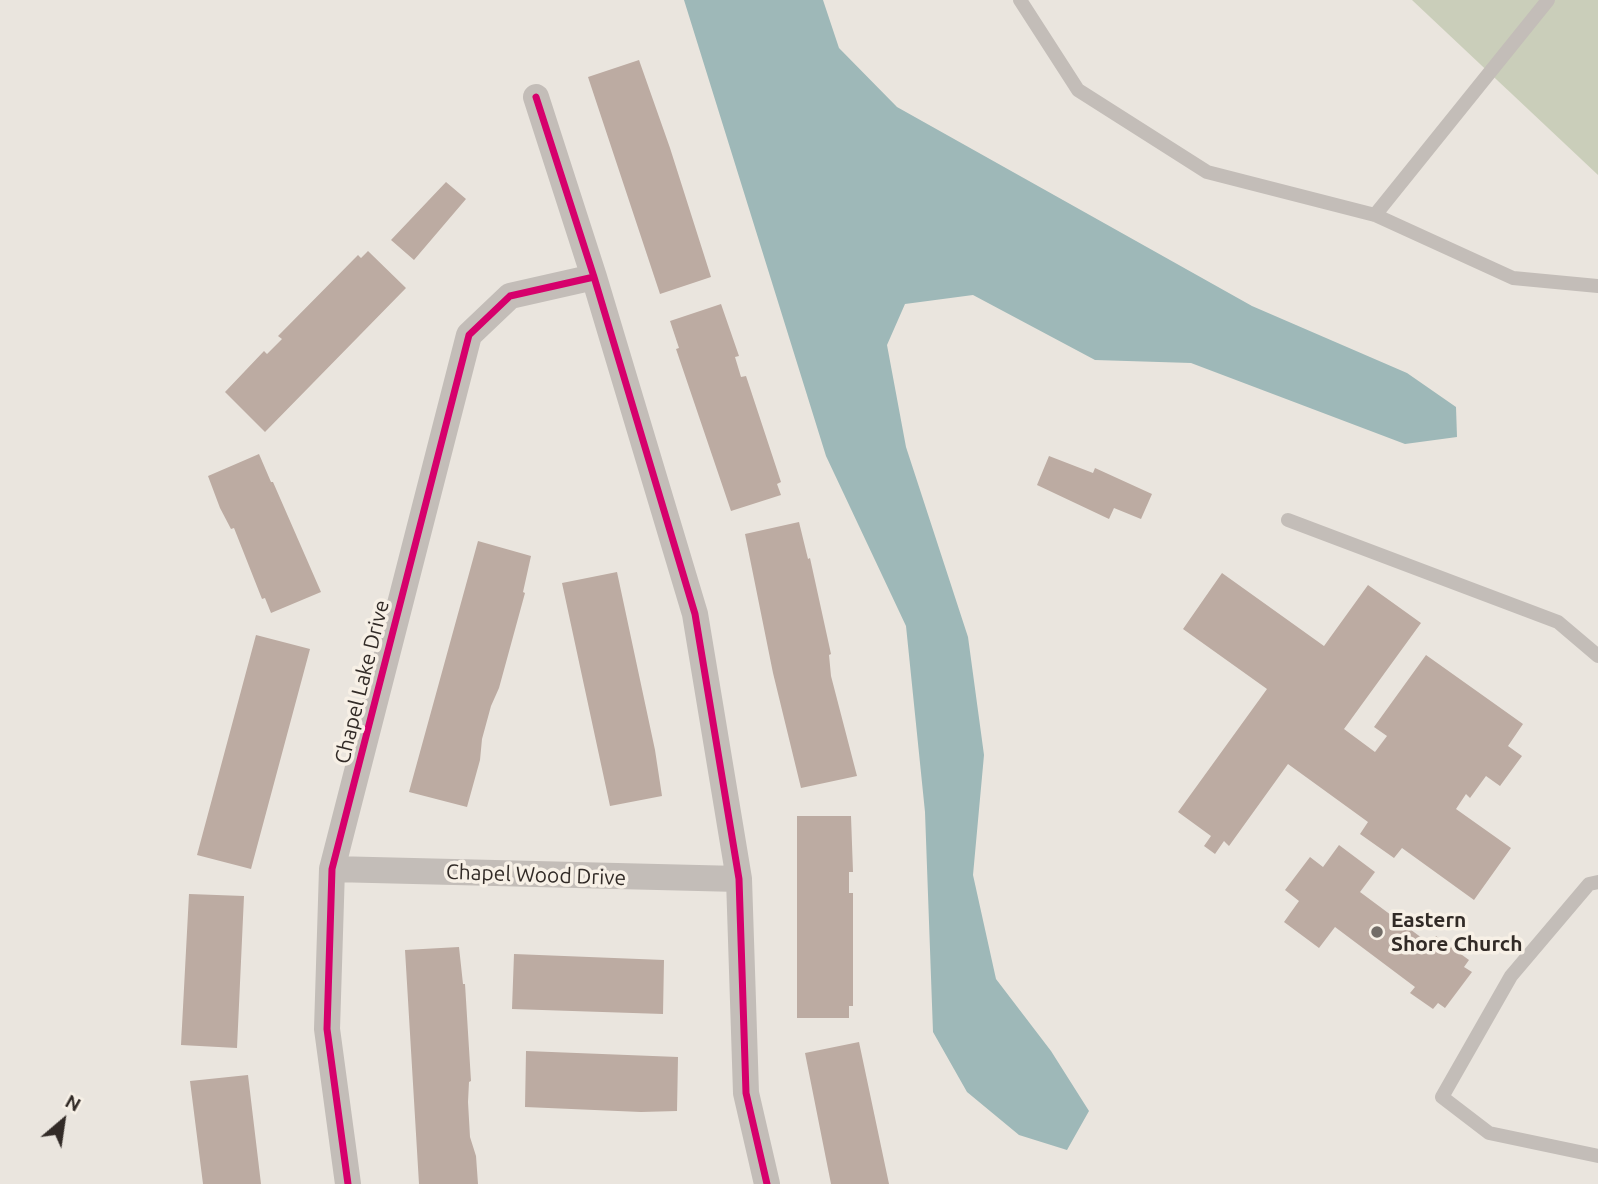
<!DOCTYPE html>
<html>
<head>
<meta charset="utf-8">
<style>
  body { margin:0 }
  #map { position:relative; width:1598px; height:1184px; overflow:hidden; background:#eae5de; font-family:Ubuntu,sans-serif }
  canvas { display:block }
  .north { position:absolute; left:28px; top:1086px; width:70px; height:70px; -webkit-text-stroke:5px #f7f0e6; paint-order:stroke; rotate:29deg; font-size:19px; font-weight:700; line-height:28px; text-align:center; color:#322b27 }
  .north::after { content:''; display:block; margin:auto; width:24px; height:32px; background:#322b27; clip-path:polygon(50% 0,100% 100%,50% 72%,0 100%) }
</style>
</head>
<body>
<div id="map">
<canvas width="1598" height="1184"></canvas>
<div class="north">N</div>
</div>
<script>
const c = document.querySelector('canvas').getContext('2d');
c.lineJoin = 'round';
function fillPath(path, color) {
  c.fillStyle = color;
  c.fill(path, 'evenodd');
}
function toPath(rows) {
  const path = new Path2D();
  for (const r of rows) {
    path.moveTo(r[0], r[1]);
    for (let i = 2; i < r.length; i += 2) path.lineTo(r[i], r[i + 1]);
  }
  return path;
}
function trace(path, color, width, dash) {
  c.strokeStyle = color;
  c.lineWidth = width;
  c.lineCap = dash ? 'butt' : 'round';
  c.setLineDash(dash || []);
  c.stroke(path);
}
function drawText(font, color, halo, rows, align = 'center') {
  c.font = font + ' Ubuntu,sans-serif';
  c.lineWidth = 7;
  c.setLineDash([]);
  c.textBaseline = 'middle';
  c.strokeStyle = halo;
  c.fillStyle = color;
  for (const [text, x, y, turn = 0] of rows) {
    c.save();
    c.translate(x, y);
    c.rotate((+turn || 0) * Math.PI / 180);
    c.textAlign = isNaN(turn) ? turn : align;
    if (halo) c.strokeText(text, 0, 0);
    c.fillText(text, 0, 0);
    c.restore();
  }
}
const green = toPath([
  [1412,0,1598,0,1598,175]
]);
const water = toPath([
  [684,0,823,0,839,48,897,107,1252,306,1407,373,1456,407,1457,437,1405,444,1191,363,1095,360,973,295,905,304,887,345,906,447,968,637,984,755,973,875,996,979,1051,1051,1089,1111,1067,1150,1019,1135,967,1092,933,1032,925,812,906,626,826,456]
]);
const building = toPath([
  [639,60,670,148,711,277,660,294,588,77],
  [446,182,466,199,414,260,391,240],
  [368,251,406,288,265,432,225,392,264,351,267,354,282,339,278,336,358,255,361,258],
  [721,304,739,356,735,357,741,377,746,376,750,388,781,482,777,484,781,495,731,511,676,349,679,348,670,321],
  [259,454,271,482,273,482,321,592,271,613,265,598,262,599,234,528,231,529,220,508,208,476],
  [1049,456,1093,473,1095,468,1152,494,1141,519,1114,508,1109,519,1037,485],
  [799,522,808,559,810,558,831,654,829,655,831,676,857,776,801,788,773,673,745,534],
  [478,541,531,556,523,592,525,593,499,688,491,706,482,739,480,760,467,807,409,792],
  [617,572,655,750,662,796,610,806,562,583],
  [1222,573,1324,646,1368,585,1421,623,1344,729,1375,752,1387,736,1374,727,1426,655,1523,724,1508,746,1522,756,1500,786,1486,776,1470,798,1466,794,1456,809,1511,848,1474,900,1402,848,1394,858,1360,834,1368,822,1288,764,1229,846,1224,841,1215,854,1204,846,1211,836,1178,812,1267,689,1183,629],
  [256,635,310,649,251,869,197,855],
  [797,816,851,816,853,872,849,872,849,893,853,893,853,1006,849,1006,849,1018,797,1018],
  [1339,845,1375,872,1360,892,1430,944,1436,936,1469,960,1464,967,1472,972,1445,1008,1438,1003,1433,1009,1410,993,1415,987,1335,927,1319,948,1284,922,1299,901,1285,890,1310,857,1323,867],
  [189,894,244,896,237,1048,181,1045],
  [459,947,463,984,465,984,471,1081,469,1082,468,1102,470,1137,476,1156,478,1184,419,1184,405,950],
  [514,954,664,960,663,1014,512,1009],
  [859,1042,889,1184,831,1184,805,1053],
  [526,1051,678,1057,677,1111,641,1112,525,1107],
  [248,1075,261,1184,203,1184,190,1081]
]);
const service = toPath([
  [1020,0,1078,90,1207,172,1375,215,1513,278,1598,286],
  [1375,215,1548,0],
  [1288,520,1558,622,1598,656],
  [1598,882,1589,884,1511,976,1442,1097,1489,1133,1598,1156]
]);
const minor = toPath([
  [536,97,594,277,695,614,739,879,746,1093,767,1184],
  [332,869,739,879],
  [348,1184,327,1029,332,869,469,335,510,296,594,277]
]);
const cycleway = toPath([
  [536,97,594,277,695,614,739,879,746,1093,767,1184],
  [348,1184,327,1029,332,869,469,335,510,296,594,277]
]);
const markers = [
  [1377,932,7,"#726c67"]
];
const streetNames = [
  ["Chapel Lake Drive",362,682,-76],
  ["Chapel Wood Drive",536,875,2]
];
const poiNames = [
  ["Eastern",1391,920],
  ["Shore Church",1391,944]
];
fillPath(green, '#caceba');
fillPath(water, '#9eb8b8');
fillPath(building, '#bcaba2');
trace(service, '#c3bdb8', 14);
trace(minor, '#c3bdb8', 26);
trace(cycleway, '#d6006c', 7);
for (const [x, y, r, color] of markers) {
  const dot = new Path2D();
  dot.arc(x, y, r, 0, 2 * Math.PI);
  c.fillStyle = color;
  c.fill(dot);
  trace(dot, '#f7f0e6', 2.5);
}
drawText('21px', '#322b27', '#f7f0e6', streetNames);
drawText('bold 21px', '#322b27', '#f7f0e6', poiNames, 'left');
</script>
</body>
</html>
